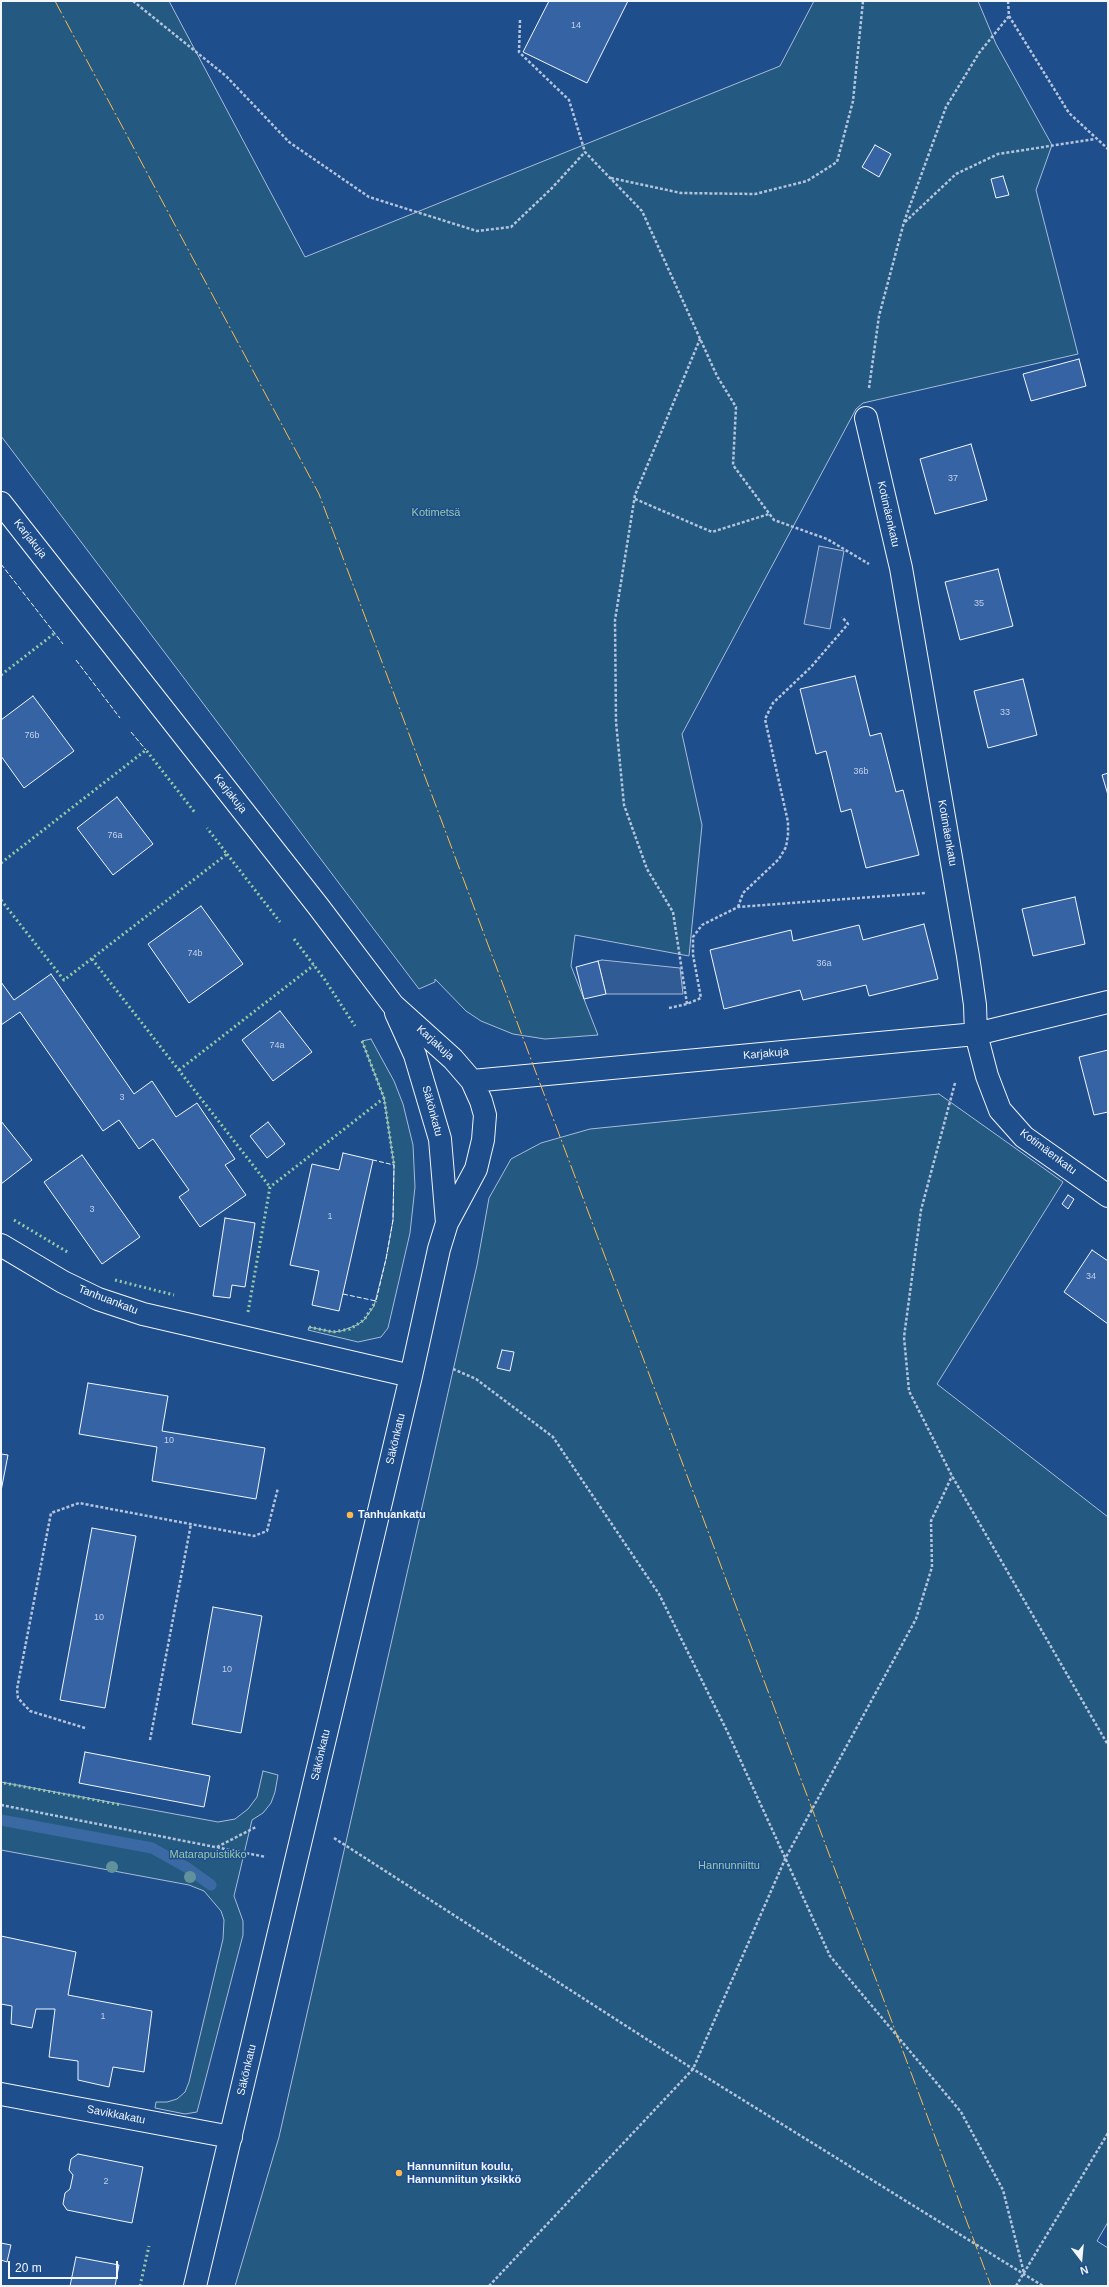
<!DOCTYPE html>
<html>
<head>
<meta charset="utf-8">
<style>
  body { margin:0 }
  #map { position:relative; width:1109px; height:2287px; overflow:hidden; background:#1f4e8c; font-family:Helvetica,sans-serif }
  canvas { display:block }
  .frame { position:absolute; inset:0; border:2px solid #f2f6ff; pointer-events:none }
  .north { position:absolute; left:1061px; top:2239px; width:40px; height:40px; -webkit-text-stroke:3px #1f4e8c; paint-order:stroke; rotate:164deg; font-size:11px; font-weight:700; line-height:16px; text-align:center; color:#f2f6ff }
  .north::after { content:''; display:block; margin:auto; width:14px; height:18px; background:#f2f6ff; clip-path:polygon(50% 0,100% 100%,50% 72%,0 100%) }
  .scale { position:absolute; left:8px; top:2261px; width:110px; height:18px; box-sizing:border-box; border:2px solid #f2f6ff; border-top:0; padding-left:5px; font-size:12px; line-height:14px; white-space:nowrap; color:#f2f6ff; -webkit-text-stroke:3px #1f4e8c; paint-order:stroke }
</style>
</head>
<body>
<div id="map">
<canvas width="1109" height="2287"></canvas>
<div class="frame"></div>
<div class="north">N</div>
<div class="scale">20 m</div>
</div>
<script>
const c = document.querySelector('canvas').getContext('2d');
c.lineJoin = 'round';
function fillPath(path, color) {
  c.fillStyle = color;
  c.fill(path, 'evenodd');
}
function toPath(rows) {
  const path = new Path2D();
  for (const r of rows) {
    path.moveTo(r[0], r[1]);
    for (let i = 2; i < r.length; i += 2) path.lineTo(r[i], r[i + 1]);
  }
  return path;
}
function trace(path, color, width, dash) {
  c.strokeStyle = color;
  c.lineWidth = width;
  c.lineCap = dash ? 'butt' : 'round';
  c.setLineDash(dash || []);
  c.stroke(path);
}
function drawText(font, color, halo, rows, align = 'center') {
  c.font = font + ' Helvetica,sans-serif';
  c.lineWidth = 3;
  c.setLineDash([]);
  c.textBaseline = 'middle';
  c.strokeStyle = halo;
  c.fillStyle = color;
  for (const [text, x, y, turn = 0] of rows) {
    c.save();
    c.translate(x, y);
    c.rotate((+turn || 0) * Math.PI / 180);
    c.textAlign = isNaN(turn) ? turn : align;
    if (halo) c.strokeText(text, 0, 0);
    c.fillText(text, 0, 0);
    c.restore();
  }
}
const green = toPath([
  [1,1,169,1,305,257,780,66,814,1,978,1,996,44,1052,145,1036,190,1078,354,863,403,856,409,682,734,702,825,689,956,575,935,571,966,598,1035,545,1039,513,1034,481,1021,466,1011,435,979,435,982,419,989,1,436,1,1],
  [371,1039,394,1081,403,1104,413,1145,415,1187,410,1233,388,1328,381,1337,358,1342,308,1330,309,1327,333,1332,341,1331,357,1325,364,1320,374,1306,386,1259,393,1220,394,1165,384,1098,362,1041,371,1039],
  [939,1094,1063,1182,937,1384,1108,1517,1108,2222,1097,2241,1108,2248,1108,2286,235,2286,279,2137,477,1265,489,1198,511,1159,541,1143,590,1129,939,1094],
  [263,1771,278,1775,275,1792,271,1803,263,1813,252,1820,234,1896,243,1921,243,1935,197,2112,185,2114,155,2108,156,2102,167,2102,177,2099,185,2092,189,2082,223,1939,224,1920,221,1911,204,1891,189,1885,1,1850,1,1782,218,1822,235,1819,248,1809,257,1797,263,1771]
]);
const parking = toPath([
  [819,546,844,551,830,629,804,624,819,546],
  [602,960,680,968,683,994,606,994,598,961,602,960]
]);
const stream = toPath([
  [1,1820,152,1848,186,1867,211,1885]
]);
const building = toPath([
  [549,1,628,1,587,83,523,52,549,1],
  [875,145,891,154,879,177,862,167,875,145],
  [1003,176,1009,195,996,198,991,179,1003,176],
  [1079,359,1086,386,1031,401,1023,374,1079,359],
  [971,444,987,500,935,514,920,459,971,444],
  [998,569,1013,626,960,640,945,582,998,569],
  [855,676,870,736,881,733,896,792,903,790,919,855,866,868,851,809,841,812,826,751,816,754,800,689,855,676],
  [1023,679,1037,735,988,748,974,691,1023,679],
  [33,696,74,751,24,788,1,756,1,720,33,696],
  [1108,773,1108,795,1102,775,1108,773],
  [117,797,153,844,113,875,77,828,117,797],
  [1075,897,1085,944,1033,956,1022,909,1075,897],
  [201,906,243,964,189,1003,148,944,201,906],
  [924,924,938,979,869,996,866,985,803,1000,800,990,724,1009,710,950,791,930,793,941,859,925,863,940,924,924],
  [598,961,606,994,584,999,576,967,598,961],
  [51,974,134,1094,152,1081,176,1117,197,1103,235,1159,225,1165,246,1195,200,1227,179,1197,189,1190,153,1139,139,1149,119,1120,103,1131,20,1012,1,1025,1,982,14,1000,51,974],
  [280,1011,312,1052,273,1081,242,1040,280,1011],
  [1108,1050,1108,1112,1094,1115,1079,1057,1108,1050],
  [1,1121,32,1160,1,1184,1,1121],
  [268,1122,285,1144,267,1158,250,1136,268,1122],
  [343,1153,373,1160,339,1311,312,1305,319,1271,290,1265,312,1164,339,1170,343,1153],
  [82,1155,140,1237,102,1264,44,1182,82,1155],
  [1068,1195,1074,1199,1068,1209,1062,1204,1068,1195],
  [225,1218,255,1223,245,1287,232,1285,230,1298,213,1296,225,1218],
  [1092,1250,1108,1261,1108,1324,1064,1292,1092,1250],
  [502,1350,514,1352,510,1371,497,1368,502,1350],
  [88,1383,168,1396,162,1431,265,1448,256,1499,152,1481,157,1447,79,1434,88,1383],
  [1,1454,8,1455,1,1491,1,1454],
  [92,1528,136,1536,105,1708,60,1700,92,1528],
  [213,1607,262,1616,241,1733,192,1724,213,1607],
  [85,1752,210,1776,204,1807,79,1783,85,1752],
  [1,1936,76,1952,68,1995,152,2011,144,2072,113,2067,109,2087,78,2080,78,2061,49,2057,55,2009,36,2009,32,2028,11,2024,12,2006,1,2004,1,1936],
  [78,2154,143,2167,132,2223,67,2210,63,2204,65,2193,70,2189,73,2175,69,2170,71,2159,78,2154],
  [1,2243,11,2245,7,2262,1,2260,1,2243],
  [76,2257,119,2265,115,2286,70,2286,76,2257]
]);
const path = toPath([
  [133,1,226,76,289,142,369,197,477,231,511,227,552,188,585,152],
  [1008,1,1009,16,1069,113,1108,149],
  [520,20,519,52,569,100,585,152,642,211,717,376,736,407,733,465,774,520,827,539,869,564],
  [611,178,681,193,755,194,807,181,837,162,853,101,863,1],
  [905,222,956,174,998,154,1095,139],
  [869,388,879,316,904,222,946,107,979,53,1009,16],
  [635,499,712,532,769,514],
  [738,907,743,893,779,859,786,847,788,835,788,822,765,719,773,703,811,667,848,624,842,617],
  [687,1004,673,912,647,869,624,805,616,722,615,620,635,495,700,339],
  [669,1008,687,1004,701,998,693,955,693,937,702,925,738,907,926,893],
  [955,1083,921,1210,904,1337,909,1391,952,1476,1108,1745],
  [453,1369,476,1379,553,1437,659,1594,728,1733,830,1956,961,2112,1003,2190,1024,2273],
  [85,1728,30,1711,18,1698,17,1689,51,1513,79,1503,254,1536,267,1531,278,1488],
  [150,1740,191,1524],
  [1,1805,266,1857],
  [334,1838,693,2069,1043,2286],
  [217,1847,256,1827],
  [489,2286,693,2069,786,1857,916,1619,932,1567,931,1521,952,1476],
  [1016,2286,1108,2133]
]);
const minor = toPath([
  [866,418,901,568,968,956,975,1005,976,1034,987,1076,1000,1110,1024,1137,1108,1196],
  [1,503,318,906,393,1005,453,1059,472,1081,481,1101,485,1115,483,1140,476,1169,447,1223,439,1249,411,1376,195,2286],
  [396,1013,415,1055,440,1139,447,1223],
  [472,1081,976,1034,1108,1002],
  [1,1245,63,1282,98,1299,143,1314,411,1376],
  [1,2094,231,2137]
]);
const hedge = toPath([
  [1,675,55,633],
  [227,854,280,922],
  [1,863,146,750,196,814],
  [1,900,64,980,227,854,207,828],
  [294,939,325,980,355,1026],
  [92,959,270,1187],
  [362,1041,384,1098,394,1165],
  [179,1070,314,965],
  [14,1220,69,1253],
  [115,1280,174,1295],
  [248,1312,270,1187,384,1098],
  [309,1327,333,1332,350,1329,364,1320,376,1301],
  [4,1783,122,1805],
  [140,2286,149,2246]
]);
const fence = toPath([
  [1,564,63,644],
  [76,660,120,718],
  [131,732,146,750],
  [343,1294,376,1301,386,1259,393,1220,394,1165,373,1160]
]);
const power = toPath([
  [55,1,319,494,991,2286]
]);
const trees = [
  [112,1867],
  [190,1877]
];
const markers = [
  [350,1515,4,"#ffb74d"],
  [399,2173,4,"#ffb74d"]
];
const numberNames = [
  ["14",576,26],
  ["37",953,479],
  ["35",979,604],
  ["33",1005,713],
  ["76b",32,736],
  ["36b",861,772],
  ["76a",115,836],
  ["74b",195,954],
  ["36a",824,964],
  ["74a",277,1046],
  ["3",122,1098],
  ["3",92,1210],
  ["1",330,1217],
  ["34",1091,1277],
  ["10",169,1441],
  ["10",99,1618],
  ["10",227,1670],
  ["1",103,2017],
  ["2",106,2182]
];
const parkNames = [
  ["Kotimetsä",436,513],
  ["Matarapuistikko",208,1855],
  ["Hannunniittu",729,1866]
];
const streetNames = [
  ["Kotimäenkatu",888,514,77],
  ["Karjakuja",30,539,52],
  ["Karjakuja",230,794,52],
  ["Kotimäenkatu",947,833,80],
  ["Karjakuja",435,1043,42],
  ["Karjakuja",766,1054,-5],
  ["Säkönkatu",432,1111,75],
  ["Kotimäenkatu",1048,1152,37],
  ["Tanhuankatu",108,1300,21],
  ["Säkönkatu",396,1439,-77],
  ["Säkönkatu",321,1755,-77],
  ["Säkönkatu",247,2070,-77],
  ["Savikkakatu",116,2115,11]
];
const poiNames = [
  ["Tanhuankatu",358,1515],
  ["Hannunniitun koulu,",407,2167],
  ["Hannunniitun yksikkö",407,2180]
];
fillPath(green, '#245a82');
trace(green, '#a8bbd7', 1);
fillPath(parking, '#305b95');
trace(parking, '#a8bbd7', 1);
trace(stream, '#3b69a3', 11);
fillPath(building, '#3563a3');
trace(building, '#f2f6ff', 1);
trace(minor, '#f2f6ff', 24);
trace(path, '#b3c4dc', 2.5, [3, 2]);
trace(minor, '#1f4e8c', 22);
trace(hedge, '#97c8a6', 3, [2, 3]);
trace(fence, '#f2f6ff', 1, [5, 2]);
trace(power, '#ffb74d', 1, [14, 3, 2, 3]);
c.fillStyle = '#61919a';
for (const [x, y] of trees) {
  c.beginPath();
  c.arc(x, y, 6, 0, 2 * Math.PI);
  c.fill();
}
for (const [x, y, r, color] of markers) {
  const dot = new Path2D();
  dot.arc(x, y, r, 0, 2 * Math.PI);
  c.fillStyle = color;
  c.fill(dot);
  trace(dot, '#1f4e8c', 1.5);
}
drawText('9px', '#c3d1e8', null, numberNames);
drawText('11px', '#97c8a6', '#1f4e8c', parkNames);
drawText('11px', '#f2f6ff', '#1f4e8c', streetNames);
drawText('bold 11px', '#f2f6ff', '#1f4e8c', poiNames, 'left');
</script>
</body>
</html>
